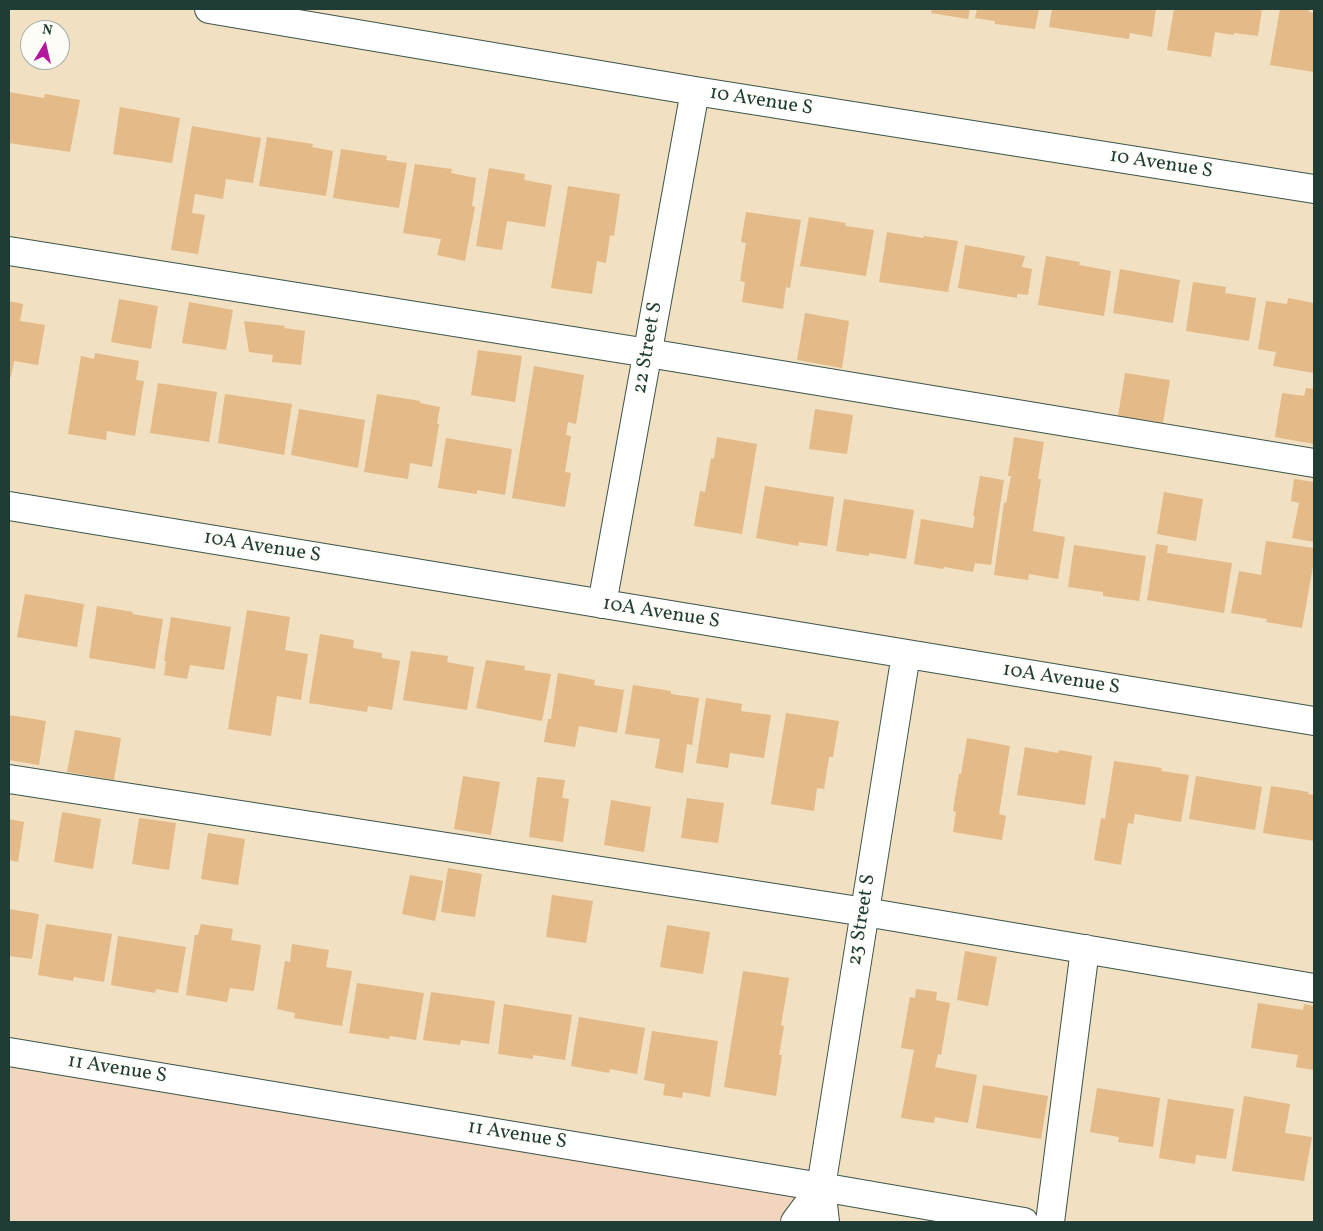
<!DOCTYPE html>
<html>
<head>
<meta charset="utf-8">
<style>
  body { margin:0 }
  #map { position:relative; width:1323px; height:1231px; overflow:hidden; background:#f1e0c1; font-family:Vollkorn,serif }
  canvas { display:block }
  .frame { position:absolute; inset:0; border:10px solid #1f3d34; pointer-events:none }
  .north { position:absolute; left:20px; top:20px; width:50px; height:50px; box-sizing:border-box; background:#fdfcf7; border:1px solid #a4b0a9; border-radius:50%; rotate:9deg; font-size:14px; font-weight:700; line-height:20px; text-align:center; color:#1f3d34 }
  .north::after { content:''; display:block; margin:auto; width:18px; height:22px; background:#b5179e; clip-path:polygon(50% 0,100% 100%,50% 72%,0 100%) }
</style>
</head>
<body>
<div id="map">
<canvas width="1323" height="1231"></canvas>
<div class="frame"></div>
<div class="north">N</div>
</div>
<script>
const c = document.querySelector('canvas').getContext('2d');
c.lineJoin = 'round';
function fillPath(path, color) {
  c.fillStyle = color;
  c.fill(path, 'evenodd');
}
function toPath(rows) {
  const path = new Path2D();
  for (const r of rows) {
    path.moveTo(r[0], r[1]);
    for (let i = 2; i < r.length; i += 2) path.lineTo(r[i], r[i + 1]);
  }
  return path;
}
function trace(path, color, width, dash) {
  c.strokeStyle = color;
  c.lineWidth = width;
  c.lineCap = dash ? 'butt' : 'round';
  c.setLineDash(dash || []);
  c.stroke(path);
}
function drawText(font, color, halo, rows, align = 'center') {
  c.font = font + ' Vollkorn,serif';
  c.lineWidth = 4.5;
  c.setLineDash([]);
  c.textBaseline = 'middle';
  c.strokeStyle = halo;
  c.fillStyle = color;
  for (const [text, x, y, turn = 0] of rows) {
    c.save();
    c.translate(x, y);
    c.rotate((+turn || 0) * Math.PI / 180);
    c.textAlign = isNaN(turn) ? turn : align;
    if (halo) c.strokeText(text, 0, 0);
    c.fillText(text, 0, 0);
    c.restore();
  }
}
const built = toPath([
  [9,1052,821,1187,795,1222,9,1222]
]);
const building = toPath([
  [932,9,970,9,968,19,931,13],
  [977,9,1039,9,1035,29,995,24,995,21,975,18],
  [1052,9,1156,9,1152,37,1130,33,1129,39,1049,27],
  [1174,9,1262,9,1258,36,1234,33,1234,35,1215,32,1211,57,1167,50],
  [1280,9,1309,9,1309,12,1314,13,1314,72,1270,65],
  [9,92,44,98,45,94,80,100,70,152,9,143],
  [120,107,180,118,172,163,113,154],
  [192,126,261,138,253,183,226,179,223,199,195,194,192,213,205,215,198,254,171,250],
  [267,137,313,144,312,147,333,151,326,196,259,186],
  [341,149,387,156,386,160,407,163,399,208,333,198],
  [415,164,452,169,451,173,476,178,472,206,475,207,465,261,437,255,441,239,403,233],
  [489,168,525,174,524,180,552,185,545,227,507,221,502,250,476,246],
  [568,186,620,194,614,236,610,235,606,263,597,261,592,294,551,288],
  [746,212,801,220,790,288,786,287,783,309,742,302,745,282,740,281,746,243,741,242],
  [809,217,846,223,845,226,874,230,866,276,800,266],
  [887,232,923,238,924,236,958,241,948,292,879,282],
  [965,245,1025,256,1022,267,1032,269,1028,295,1017,294,1017,298,958,288],
  [1046,256,1080,262,1079,265,1111,271,1104,316,1038,305],
  [1120,269,1180,280,1173,323,1113,313],
  [1193,282,1226,287,1225,293,1256,298,1249,341,1186,331],
  [1288,298,1314,303,1314,373,1273,366,1276,352,1258,349,1266,301,1287,304],
  [119,299,158,306,151,349,111,342],
  [9,301,23,304,20,321,45,325,38,365,14,361,11,377,9,377],
  [189,302,233,310,226,350,182,343],
  [805,313,849,321,842,368,797,360],
  [244,321,285,326,284,328,305,331,301,365,272,362,273,355,249,352],
  [478,350,522,356,515,402,471,395],
  [95,353,139,361,136,380,144,381,135,436,107,431,106,440,68,434,81,356,94,359],
  [534,366,584,375,576,424,568,422,566,435,571,436,565,472,571,473,565,507,512,498],
  [1125,373,1170,380,1163,423,1118,416],
  [158,383,217,392,209,442,150,433],
  [1306,388,1314,389,1314,444,1275,437,1282,393,1304,396],
  [225,394,292,404,284,455,218,443],
  [377,394,420,401,420,403,440,407,437,424,439,424,432,467,410,463,408,479,364,472],
  [299,409,365,420,358,468,291,455],
  [815,409,853,415,847,454,809,449],
  [717,437,757,444,742,534,694,526,700,491,705,492,711,458,714,459],
  [1014,437,1044,442,1038,479,1041,479,1033,531,1065,537,1058,579,1029,574,1028,580,994,575,1004,503,1006,503,1011,476,1008,476],
  [446,438,512,449,505,495,477,490,477,494,438,488],
  [980,476,1004,480,991,565,975,563,973,572,944,567,943,569,914,564,921,519,973,528,975,516,973,516],
  [1294,479,1314,482,1314,542,1292,538,1299,503,1291,501],
  [765,486,834,497,827,546,799,542,798,546,756,538],
  [1164,492,1203,499,1196,541,1157,534],
  [844,499,914,510,906,559,869,553,869,556,836,551],
  [1266,541,1314,548,1314,561,1302,628,1266,622,1267,619,1231,613,1239,571,1261,575],
  [1156,544,1168,546,1167,553,1232,563,1224,613,1147,600],
  [1074,545,1146,556,1139,601,1103,596,1103,592,1068,587],
  [25,594,84,604,77,647,17,637],
  [97,606,133,612,132,614,163,619,155,669,89,658],
  [247,610,290,617,285,650,308,654,301,700,277,696,271,736,228,729],
  [171,617,231,627,224,670,190,665,187,679,164,675,166,661,164,661],
  [320,634,354,640,353,648,382,653,382,658,400,661,392,710,368,706,367,712,309,703],
  [411,651,448,656,447,662,474,667,467,710,403,700],
  [486,660,525,666,524,670,551,674,542,721,476,708],
  [558,673,595,680,594,685,624,690,617,733,579,726,575,747,544,742,548,719,551,719],
  [633,685,671,691,671,694,699,698,692,745,687,744,683,773,655,768,660,739,625,734],
  [706,698,742,704,741,711,771,715,764,758,730,753,728,768,696,763],
  [786,713,839,721,833,757,829,757,824,789,817,788,814,811,771,804],
  [9,715,46,721,39,765,9,760],
  [75,730,121,738,114,780,67,772],
  [967,738,1010,746,999,814,1006,816,1002,840,953,832,956,812,953,811,959,774,961,774],
  [1025,747,1058,753,1059,750,1092,756,1085,805,1017,795],
  [1114,761,1162,768,1161,771,1189,775,1181,822,1135,814,1133,824,1128,823,1121,865,1094,860,1101,818,1105,819],
  [463,776,500,782,491,835,454,829],
  [1196,776,1262,787,1255,830,1189,819],
  [537,777,565,780,562,798,569,799,563,842,529,837],
  [1271,786,1309,792,1308,794,1314,795,1314,841,1263,833],
  [687,798,724,803,718,843,681,838],
  [611,800,651,807,644,852,604,845],
  [62,812,101,819,93,869,54,862],
  [139,818,176,823,169,870,132,864],
  [9,819,24,822,18,862,9,860],
  [208,833,245,839,238,885,201,879],
  [448,868,482,874,475,917,441,912],
  [410,875,443,881,435,921,402,914],
  [552,895,593,901,586,943,546,937],
  [9,909,39,914,32,959,9,956],
  [46,924,112,934,104,982,74,977,73,981,38,975],
  [201,924,233,929,231,940,261,945,254,991,230,988,227,1002,186,995,195,935,198,935],
  [667,925,710,932,703,974,660,967],
  [118,936,186,947,178,993,156,989,155,993,111,985],
  [292,944,329,950,326,967,352,971,342,1026,294,1018,295,1013,277,1009,285,961,290,962],
  [965,951,997,957,988,1006,957,1000],
  [743,971,789,978,781,1025,784,1026,779,1055,782,1055,776,1096,724,1087],
  [357,983,424,993,416,1040,390,1036,389,1039,349,1033],
  [916,989,937,992,936,1000,950,1003,941,1055,938,1054,935,1067,977,1075,968,1123,935,1117,934,1123,901,1118,914,1050,901,1048,910,997,915,998],
  [431,992,495,1001,489,1044,461,1040,460,1045,423,1040],
  [1258,1003,1303,1010,1304,1004,1314,1006,1314,1070,1296,1067,1298,1055,1251,1048],
  [504,1004,572,1015,565,1060,533,1055,533,1059,498,1054],
  [579,1017,645,1028,637,1074,610,1069,609,1073,571,1066],
  [652,1031,718,1041,710,1097,683,1092,682,1098,663,1095,665,1084,644,1080],
  [983,1085,1048,1096,1041,1139,976,1128],
  [1097,1088,1160,1098,1153,1147,1118,1142,1119,1137,1090,1132],
  [1244,1096,1290,1104,1285,1133,1312,1137,1304,1181,1232,1171],
  [1168,1099,1234,1109,1226,1159,1196,1155,1195,1164,1159,1158]
]);
const minor = toPath([
  [209,9,695,91,1314,189],
  [9,251,648,353,1314,463],
  [9,506,1314,721],
  [602,604,695,91],
  [9,779,865,912,1314,988],
  [9,1052,821,1187,1024,1222],
  [795,1222,821,1187],
  [825,1222,821,1187,906,654],
  [1050,1222,1085,949]
]);
const streetNames = [
  ["10 Avenue S",761,102,9],
  ["10 Avenue S",1161,165,9],
  ["22 Street S",649,348,-80],
  ["10A Avenue S",262,548,9],
  ["10A Avenue S",661,614,9],
  ["10A Avenue S",1061,680,9],
  ["23 Street S",863,920,-81],
  ["11 Avenue S",117,1070,9],
  ["11 Avenue S",517,1136,9]
];
fillPath(built, '#f1d5bd');
fillPath(building, '#e3ba88');
trace(minor, '#3e5549', 30);
trace(minor, '#fff', 28);
drawText('20px', '#1f3d34', '#fdfcf7', streetNames);
</script>
</body>
</html>
